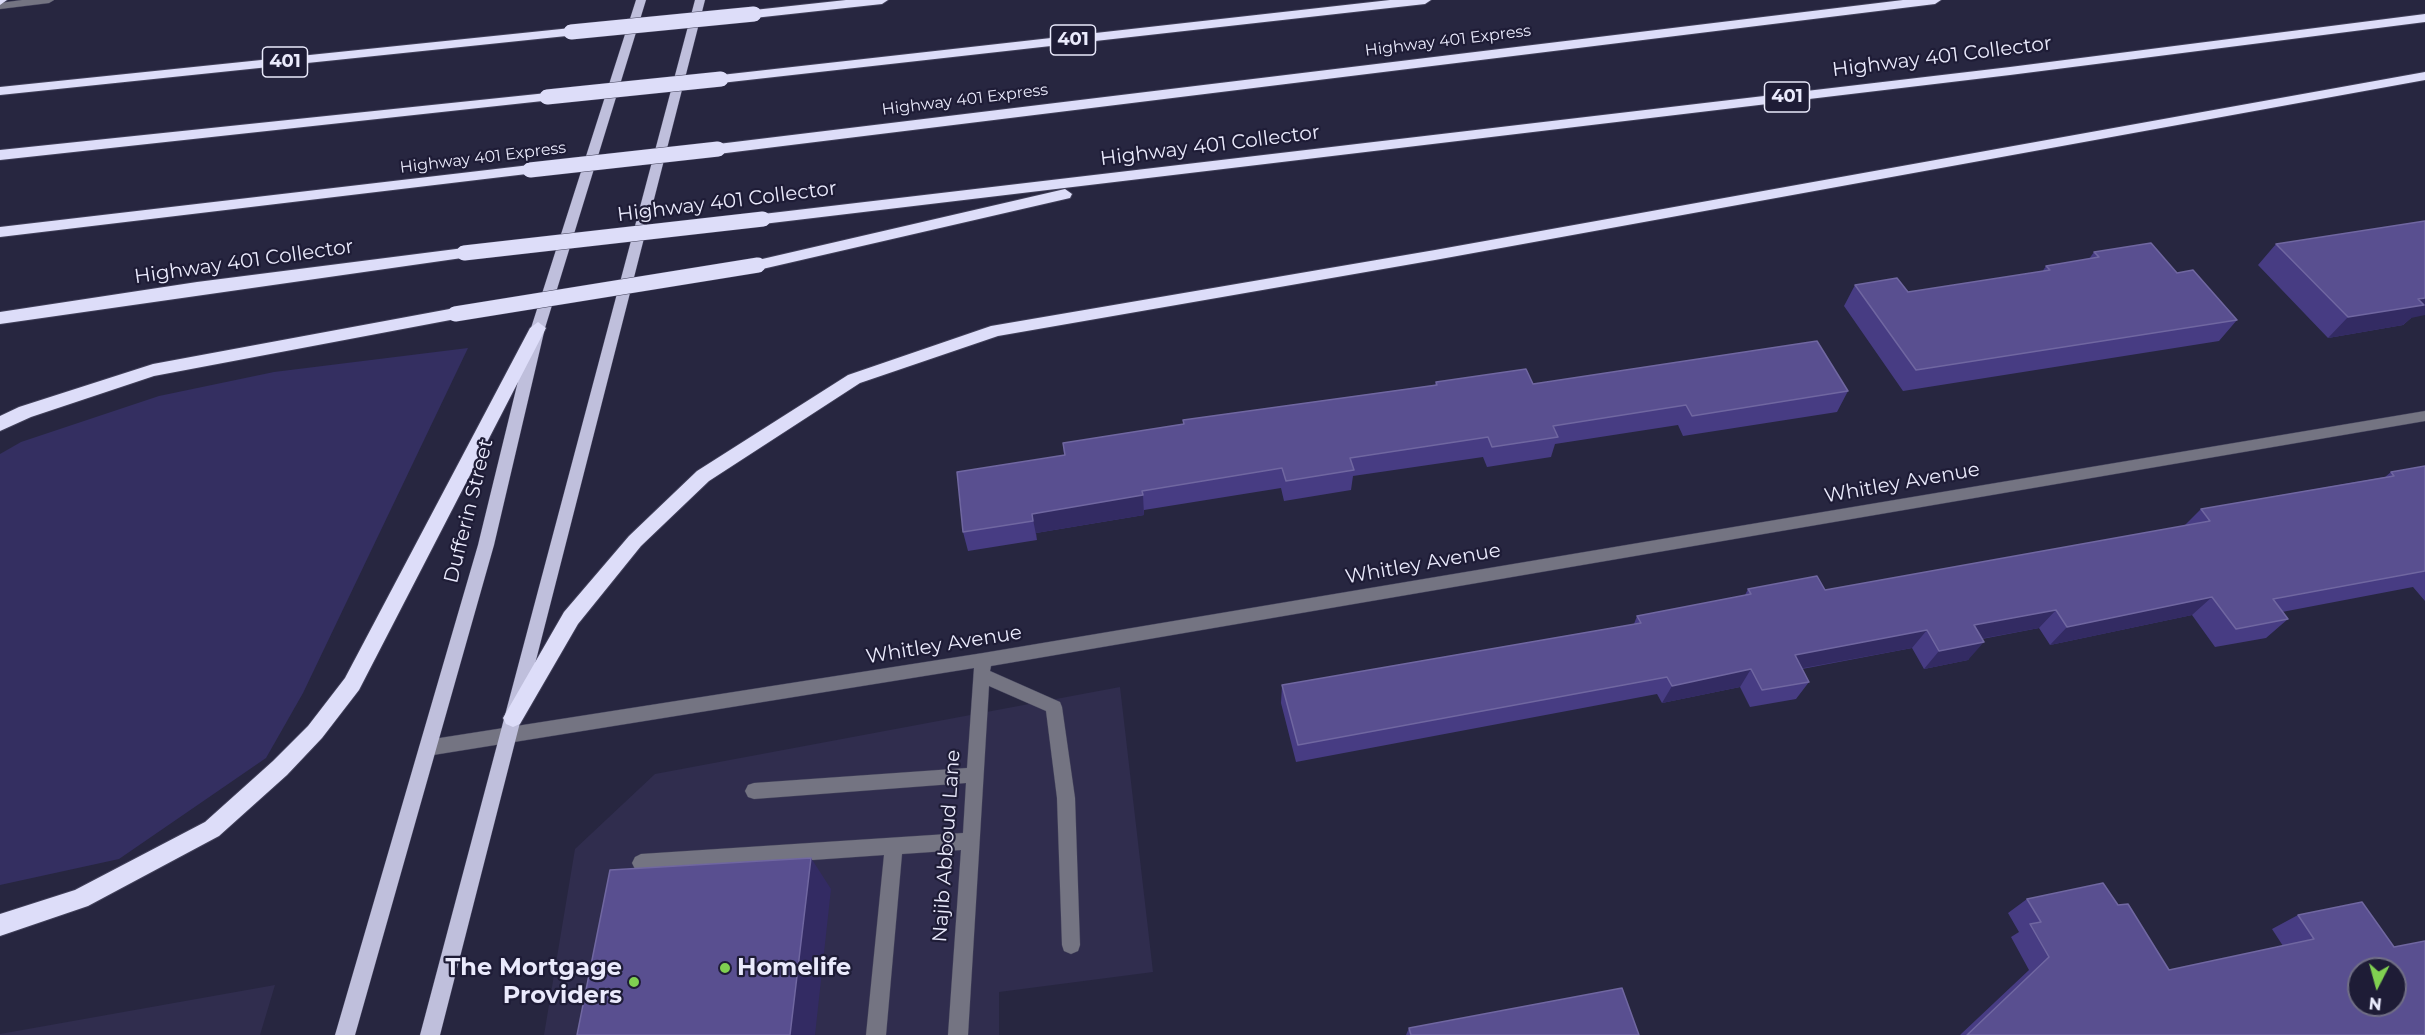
<!DOCTYPE html>
<html>
<head>
<meta charset="utf-8">
<style>
  body { margin:0 }
  #map { position:relative; width:2425px; height:1035px; overflow:hidden; background:#272640; font-family:Montserrat,sans-serif }
  canvas { display:block }
  .north { position:absolute; left:2347px; top:957px; width:60px; height:60px; box-sizing:border-box; background:#1e1c36; border:2px solid #706e85; border-radius:50%; rotate:186deg; font-size:16px; font-weight:700; line-height:24px; text-align:center; color:#eaeafc }
  .north::after { content:''; display:block; margin:auto; width:21px; height:27px; background:#80d051; clip-path:polygon(50% 0,100% 100%,50% 72%,0 100%) }
</style>
</head>
<body>
<div id="map">
<canvas width="2425" height="1035"></canvas>
<div class="north">N</div>
</div>
<script>
const c = document.querySelector('canvas').getContext('2d');
c.lineJoin = 'round';
function fillPath(path, color) {
  c.fillStyle = color;
  c.fill(path, 'evenodd');
}
function toPath(rows) {
  const path = new Path2D();
  for (const r of rows) {
    path.moveTo(r[0], r[1]);
    for (let i = 2; i < r.length; i += 2) path.lineTo(r[i], r[i + 1]);
  }
  return path;
}
function trace(path, color, width, dash) {
  c.strokeStyle = color;
  c.lineWidth = width;
  c.lineCap = dash ? 'butt' : 'round';
  c.setLineDash(dash || []);
  c.stroke(path);
}
function drawText(font, color, halo, rows, align = 'center') {
  c.font = font + ' Montserrat,sans-serif';
  c.lineWidth = 4.5;
  c.setLineDash([]);
  c.textBaseline = 'middle';
  c.strokeStyle = halo;
  c.fillStyle = color;
  for (const [text, x, y, turn = 0] of rows) {
    c.save();
    c.translate(x, y);
    c.rotate((+turn || 0) * Math.PI / 180);
    c.textAlign = isNaN(turn) ? turn : align;
    if (halo) c.strokeText(text, 0, 0);
    c.fillText(text, 0, 0);
    c.restore();
  }
}
const built = toPath([
  [1120,687,1153,972,999,992,999,1035,544,1035,575,849,655,774],
  [275,985,260,1035,0,1035,0,1034]
]);
const green = toPath([
  [468,348,303,693,266,758,119,859,0,885,0,454,21,442,159,396,274,372]
]);
const minor = toPath([
  [22,0,54,0,49,3,0,9,0,3,22,0],
  [2425,411,2425,421,991,666,990,671,1060,702,1062,707,1075,798,1080,945,1078,951,1071,954,1064,951,1062,945,1057,798,1046,711,989,686,968,1035,948,1035,961,850,902,854,886,1035,866,1035,884,855,641,872,635,869,632,863,635,857,641,854,963,833,966,783,754,799,748,797,745,791,748,785,754,783,967,768,974,668,427,756,421,753,419,748,421,743,427,740,983,653,2425,411]
]);
const major = toPath([
  [636,0,646,0,545,328,494,545,355,1035,335,1035,478,545,531,328,636,0],
  [695,0,705,0,440,1035,420,1035,695,0]
]);
const highway = toPath([
  [0,0,7,0,0,5,0,0],
  [846,0,888,0,882,4,754,18,747,14,754,10,846,0],
  [1390,0,1431,0,1425,4,721,83,714,79,721,75,1390,0],
  [1903,0,1941,0,1935,4,718,154,711,149,718,144,1903,0],
  [2425,14,2425,22,2010,75,763,224,755,219,763,214,2010,67,2425,14],
  [571,28,578,32,576,35,0,95,0,87,571,28],
  [2425,72,2425,80,1435,260,998,336,860,383,709,481,641,546,578,624,520,724,513,727,506,724,503,718,564,612,629,536,697,471,848,375,991,326,1435,250,2425,72],
  [547,93,554,97,552,100,0,160,0,150,547,93],
  [530,165,535,167,537,170,535,173,0,237,0,227,530,165],
  [1065,189,1072,194,1070,198,758,270,750,265,758,260,1065,189],
  [464,248,469,249,472,253,469,257,0,324,0,312,197,282,464,248],
  [455,308,463,314,461,318,154,376,31,417,0,431,0,416,19,407,153,364,455,308],
  [538,322,546,328,359,690,322,738,287,775,219,836,88,906,0,936,0,914,75,890,205,822,273,761,308,726,345,678,530,328,538,322]
]);
const highwayBridge = toPath([
  [571,32,754,14],
  [547,97,721,79],
  [530,170,718,149],
  [464,253,763,219],
  [455,314,758,265]
]);
const wall = toPath([
  [2276,244,2411,318,2403,325,2328,338,2258,265],
  [2094,252,2177,273,2237,320,2219,341,1903,391,1844,306,1855,285,1908,292,2042,272,2046,266,2089,259],
  [1436,382,1848,391,1837,412,1683,436,1678,425,1555,444,1551,457,1487,467,1483,457,1353,476,1351,490,1284,501,1281,488,1144,510,1144,515,1036,533,1037,540,968,551,963,532,1064,455,1063,443,1183,424,1183,420,1435,385],
  [2425,466,2425,601,2413,587,2282,612,2288,619,2266,638,2215,647,2192,615,2050,645,2039,628,1982,639,1968,660,1924,669,1912,648,1802,669,1809,682,1796,699,1750,707,1740,687,1662,703,1657,694,1296,762,1281,703,1282,685,1634,624,1637,616,1745,595,1748,589,1825,590,2184,526,2201,509,2385,477,2391,472],
  [2027,899,2118,905,2169,970,2283,946,2272,929,2298,915,2425,1035,1960,1035,2029,970,2011,937,2019,932,2008,913],
  [1409,1028,1639,1035,1406,1035]
]);
const shadedWall = toPath([
  [2425,298,2425,315,2411,318,2403,325,2328,338,2348,317],
  [1143,495,1144,515,1036,533,1037,540,1032,514],
  [2212,597,2192,615,2050,645,2067,627],
  [2056,610,2039,628,1958,643,1974,625],
  [1927,630,1912,648,1782,672,1795,655],
  [1984,642,1968,660,1924,669,1939,651],
  [1751,669,1740,687,1662,703,1672,686],
  [811,858,831,889,815,1035,790,1035]
]);
const building = toPath([
  [2425,221,2425,298,2418,299,2424,305,2348,317,2276,244,2425,221],
  [2151,243,2177,273,2193,270,2237,320,1916,370,1855,285,1897,278,1908,292,2050,270,2046,266,2099,257,2094,252,2151,243],
  [1817,341,1848,391,1692,416,1686,405,1553,426,1558,437,1492,447,1488,437,1350,458,1354,470,1286,481,1282,468,1142,491,1143,495,1032,514,1033,521,963,532,957,472,1065,455,1063,443,1184,424,1183,420,1437,385,1436,382,1526,369,1533,384,1817,341],
  [2425,466,2425,571,2273,599,2288,619,2236,629,2212,597,2067,627,2056,610,1974,625,1984,642,1939,651,1927,630,1795,655,1809,682,1762,690,1751,669,1672,686,1667,677,1298,745,1282,685,1641,623,1637,616,1751,594,1748,589,1817,576,1825,590,2210,521,2201,509,2394,476,2391,472,2425,466],
  [811,858,790,1035,577,1035,610,870,811,858],
  [2103,883,2118,905,2128,904,2169,970,2314,939,2298,915,2362,902,2394,947,2425,941,2425,1035,1967,1035,2049,957,2030,924,2041,922,2027,899,2103,883],
  [2359,969,2395,969,2395,1005,2359,1005,2359,969],
  [1622,988,1639,1035,1411,1035,1409,1028,1622,988]
]);
const markers = [
  [725,968,6,"#80d051"],
  [634,982,6,"#80d051"]
];
const farStreetnames = [
  ["Highway 401 Express",1448,41,-7],
  ["Highway 401 Express",965,100,-7],
  ["Highway 401 Express",483,158,-7]
];
const shields = [
  [1073,40,45],
  [285,62,45],
  [1787,97,45]
];
const shieldNames = [
  ["401",1073,40],
  ["401",285,62],
  ["401",1787,97]
];
const streetNames = [
  ["Highway 401 Collector",1942,57,-7],
  ["Highway 401 Collector",1210,146,-7],
  ["Highway 401 Collector",727,202,-7],
  ["Highway 401 Collector",244,262,-8],
  ["Whitley Avenue",1902,483,-10],
  ["Dufferin Street",469,511,-76],
  ["Whitley Avenue",1423,564,-10],
  ["Whitley Avenue",944,645,-9],
  ["Najib Abboud Lane",947,846,-86]
];
const nearPoinames = [
  ["The Mortgage",622,968],
  ["Providers",622,996],
  ["Homelife",737,968,"left"]
];
fillPath(built, '#302d4e');
fillPath(green, '#342f61');
trace(minor, '#42415a', 1);
trace(major, '#42415a', 1);
trace(highway, '#42415a', 2);
fillPath(minor, '#747482');
fillPath(major, '#bfbfdc');
fillPath(highway, '#ddddf9');
trace(highwayBridge, '#42415a', 16, []);
trace(highwayBridge, '#ddddf9', 15);
fillPath(wall, '#473c83');
fillPath(shadedWall, '#332b63');
fillPath(building, '#594f90');
trace(building, '#7067a1', 1.5);
for (const [x, y, r, color] of markers) {
  const dot = new Path2D();
  dot.arc(x, y, r, 0, 2 * Math.PI);
  c.fillStyle = color;
  c.fill(dot);
  trace(dot, '#1e1c36', 2);
}
drawText('16px', '#eaeafc', '#1e1c36', farStreetnames);
for (const [x, y, w] of shields) {
  const box = new Path2D();
  box.roundRect(x - w / 2, y - 15, w, 30, 4.5);
  c.fillStyle = '#1e1c36';
  c.fill(box);
  trace(box, '#eaeafc', 1.5);
}
drawText('bold 18px', '#eaeafc', null, shieldNames);
drawText('20px', '#eaeafc', '#1e1c36', streetNames);
drawText('bold 24px', '#eaeafc', '#1e1c36', nearPoinames, 'right');
</script>
</body>
</html>
